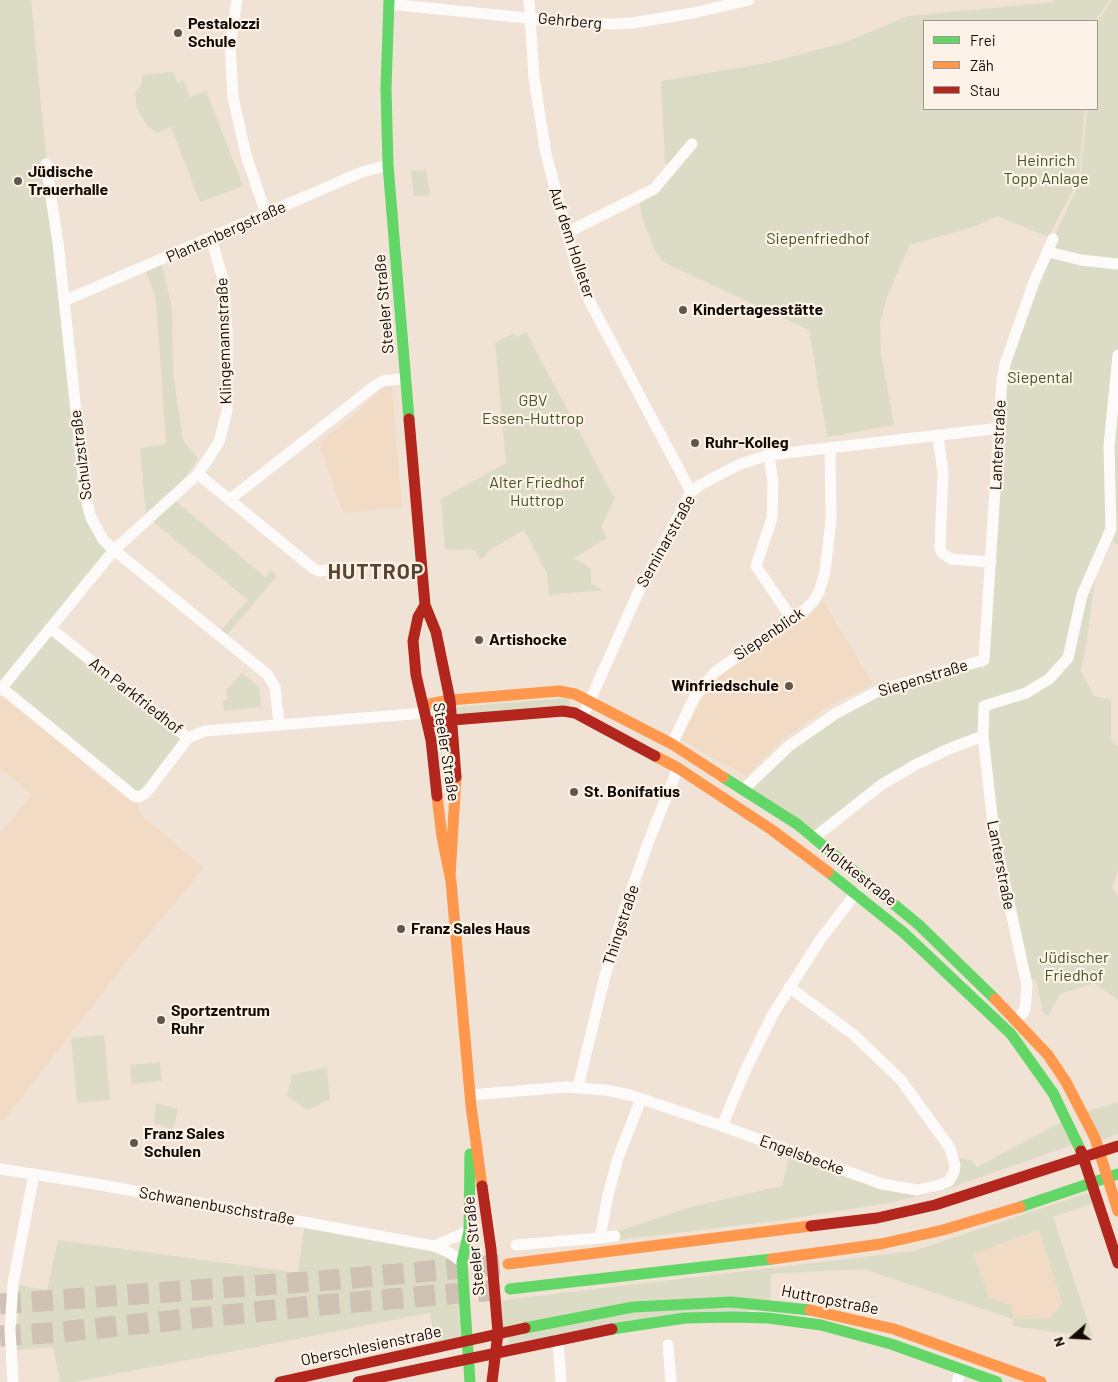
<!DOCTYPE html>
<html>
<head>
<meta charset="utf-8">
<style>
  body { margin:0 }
  #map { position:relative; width:1118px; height:1382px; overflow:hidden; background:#f0e2d4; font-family:Barlow,sans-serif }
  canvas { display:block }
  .legend { position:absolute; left:923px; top:20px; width:175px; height:90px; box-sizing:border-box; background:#fcf2e8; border:1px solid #9f968d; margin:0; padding:6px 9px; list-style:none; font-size:15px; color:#130c04 }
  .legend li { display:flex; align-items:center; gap:10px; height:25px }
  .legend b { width:25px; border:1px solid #9f968d }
  .north { position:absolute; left:1048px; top:1312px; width:50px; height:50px; -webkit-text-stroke:4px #fcf2e8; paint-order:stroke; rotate:251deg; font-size:14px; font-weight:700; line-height:20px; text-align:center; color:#130c04 }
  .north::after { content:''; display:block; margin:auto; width:18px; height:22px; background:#130c04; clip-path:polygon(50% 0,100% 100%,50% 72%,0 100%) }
</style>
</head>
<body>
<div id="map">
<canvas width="1118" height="1382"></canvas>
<ul class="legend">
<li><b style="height:6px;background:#63d668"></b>Frei</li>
<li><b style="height:6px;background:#ff974d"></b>Zäh</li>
<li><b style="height:6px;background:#b3261e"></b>Stau</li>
</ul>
<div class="north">N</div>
</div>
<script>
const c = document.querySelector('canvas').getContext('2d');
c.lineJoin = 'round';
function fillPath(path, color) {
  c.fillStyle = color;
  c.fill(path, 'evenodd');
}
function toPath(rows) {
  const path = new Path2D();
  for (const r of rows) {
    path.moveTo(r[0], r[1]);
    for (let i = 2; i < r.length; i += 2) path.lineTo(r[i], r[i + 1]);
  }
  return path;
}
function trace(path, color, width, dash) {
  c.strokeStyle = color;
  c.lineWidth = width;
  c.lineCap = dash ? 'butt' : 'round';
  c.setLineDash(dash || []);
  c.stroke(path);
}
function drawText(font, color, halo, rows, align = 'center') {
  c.font = font + ' Barlow,sans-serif';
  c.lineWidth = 4.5;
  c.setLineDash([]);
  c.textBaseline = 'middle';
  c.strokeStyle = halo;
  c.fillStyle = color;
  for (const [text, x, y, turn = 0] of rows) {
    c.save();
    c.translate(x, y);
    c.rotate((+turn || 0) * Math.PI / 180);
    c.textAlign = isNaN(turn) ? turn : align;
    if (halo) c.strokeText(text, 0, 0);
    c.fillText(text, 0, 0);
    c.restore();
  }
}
const built = toPath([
  [391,380,402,507,343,513,319,443,351,418],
  [823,601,873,684,830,705,782,740,746,776,679,738,718,675,811,614],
  [0,692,137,799,140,814,204,868,135,951,4,1120,0,1119,0,833,32,795,0,768],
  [1040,1231,1062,1303,1050,1318,1013,1319,1012,1305,989,1298,974,1254,1013,1239]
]);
const green = toPath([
  [0,0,31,0,47,164,84,497,113,551,0,689],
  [1054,0,1110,0,1095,21,924,21,924,109,1085,109,1079,179,1048,237,997,216,976,226,910,245,887,296,880,323,881,353,894,425,827,437,809,330,663,262,654,249,641,214,640,204,658,191,669,167,665,163,661,81,772,62,846,42,908,16,1054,2],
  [1112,0,1118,0,1118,545,1113,541,1095,578,1087,640,1081,671,1094,696,1111,700,1111,739,1118,747,1118,870,1112,888,1118,896,1118,1000,1094,983,1060,994,1048,1016,1043,1013,1036,980,1029,978,1014,925,983,736,914,765,815,837,747,789,790,750,838,716,882,694,979,666,984,669,1002,380,1034,282,1080,181,1087,109,1097,109,1097,22],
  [173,72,178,83,183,80,190,97,206,91,243,186,200,202,171,127,156,133,146,124,137,109,135,92,142,84,142,75],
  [426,170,430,195,414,196,411,171],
  [161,261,172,309,173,372,183,440,198,459,176,490,176,501,265,577,271,570,277,576,226,636,220,631,248,600,146,516,140,448,166,444,156,300,145,268],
  [526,332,615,499,601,527,607,538,574,558,591,569,591,584,603,590,549,595,547,574,524,530,487,552,486,556,480,559,475,550,445,549,441,499,506,463,495,343,514,333,516,337],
  [50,629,187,738,140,795,3,688],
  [242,673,259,687,261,707,224,711,223,700,227,700,226,690],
  [569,698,570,706,457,717,456,707],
  [104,1035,110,1100,77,1103,71,1038],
  [160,1062,162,1081,132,1084,130,1065],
  [327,1068,330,1099,308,1110,287,1096,292,1074],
  [1118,1102,1118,1134,1099,1141,1086,1112],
  [156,1103,178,1109,173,1130,154,1123],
  [1067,1119,1078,1143,941,1191,893,1202,783,1220,619,1240,615,1232,690,1207,782,1186,791,1151,882,1184,940,1186,955,1158,972,1160,977,1167],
  [1094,1191,1098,1202,1053,1217,1093,1337,1012,1326,1014,1319,1050,1318,1062,1303,1039,1231,1013,1239,974,1254,989,1298,1012,1305,1013,1319,862,1269,771,1274,770,1304,732,1316,509,1350,508,1330,499,1332,496,1301,913,1251],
  [305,1222,456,1255,468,1339,436,1347,430,1313,75,1382,60,1382,53,1347,17,1350,19,1285,47,1290,58,1240,298,1273]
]);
const highwayTunnel = toPath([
  [0,1304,331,1280,508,1264],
  [0,1336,61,1332,332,1304,510,1289]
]);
const street = toPath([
  [237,0,230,45,233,97,246,155,266,214],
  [529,0,534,78,546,154,577,270,590,302,691,492],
  [389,4,576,23,610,24,632,23,693,13,749,0],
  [46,164,58,243,85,495,91,518,104,541,114,550,268,675,275,687,279,724],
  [566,233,654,189,692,144],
  [1048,252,1081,260,1118,264],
  [64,301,362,172,388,165],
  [938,436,943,473,940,548,942,553,951,559,991,562],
  [769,455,773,483,772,518,756,566,792,619],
  [198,474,314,569,319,571,327,570],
  [229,500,377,384,384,381,406,378],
  [50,628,188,738],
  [2,688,134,796,139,797,146,793,188,738],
  [0,690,114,550,198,474,219,442,227,411,227,332,224,283,211,238],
  [583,716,638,593,691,492,700,485,740,464,769,455,1000,428],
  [188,738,205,731,425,713],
  [672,744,695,696,715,672,802,612,813,602,819,592,825,572,831,520,830,448],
  [744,789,789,746,835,714,880,690,984,660,1002,380,1005,364,1034,282,1053,239],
  [815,837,881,785,915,765,951,748,983,736],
  [1017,1020,1025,1010,1027,985,994,834,983,736,984,706,1026,693,1049,679,1068,658,1082,595,1111,529,1109,446,1118,355],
  [578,1087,605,976,623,914,648,843,678,768],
  [470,1095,566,1087,606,1090,630,1095,722,1126,882,1184,917,1190,940,1185,949,1181,954,1172,955,1165,950,1148,901,1080,854,1035,789,987],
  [722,1126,746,1069,773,1014,820,940,856,893],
  [0,1169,96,1184,434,1246,450,1253,462,1262],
  [600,1238,615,1236],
  [516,1245,600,1238,608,1195,618,1158,641,1099],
  [434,1246,469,1231],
  [558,1341,561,1382],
  [668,1345,671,1382],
  [13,1382,10,1329,13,1283,34,1174],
  [957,1382,961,1369]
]);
const fast = toPath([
  [389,0,386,89,388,165,409,419],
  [723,777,797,824,919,925,995,999],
  [828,872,904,933,1011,1034,1053,1093,1081,1151],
  [470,1154,469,1231,462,1262,470,1382],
  [1020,1207,1118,1174],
  [510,1289,772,1259],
  [525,1328,633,1307,731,1302,810,1310],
  [612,1329,685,1318,732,1317,768,1318,821,1325,891,1344,997,1382]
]);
const slow = toPath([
  [424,705,450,700,559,691,575,694,672,744,723,777],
  [655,756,678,768,772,830,828,872],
  [437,796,442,837,451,881,471,1106,482,1186],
  [450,877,456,777],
  [995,999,1048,1055,1066,1082,1095,1138,1118,1211],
  [772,1259,881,1244,943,1230,1020,1207],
  [508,1264,811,1226],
  [810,1310,894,1329,1041,1382]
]);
const jam = toPath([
  [409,419,425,605,436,632,450,700,456,777],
  [425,605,418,617,413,641,416,675,431,740,437,796],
  [428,722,563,711,575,713,655,756],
  [1081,1151,1118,1263],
  [482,1186,491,1249,498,1333,492,1382],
  [811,1226,877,1218,935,1205,1118,1146],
  [280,1382,525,1328],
  [358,1382,612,1329]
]);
const markers = [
  [178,33,5,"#60574d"],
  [18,181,5,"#60574d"],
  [683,310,5,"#60574d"],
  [695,443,5,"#60574d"],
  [479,640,5,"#60574d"],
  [789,686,5,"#60574d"],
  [574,792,5,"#60574d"],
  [401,929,5,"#60574d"],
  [161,1020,5,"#60574d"],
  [134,1143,5,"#60574d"]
];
const streetNames = [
  ["Gehrberg",570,21,5],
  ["Plantenbergstraße",226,232,-24],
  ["Auf dem Holleter",572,243,72],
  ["Steeler Straße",384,304,-95],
  ["Klingemannstraße",224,341,-92],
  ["Lanterstraße",998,445,-87],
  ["Schulzstraße",81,455,-97],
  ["Seminarstraße",666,541,-61],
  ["Siepenblick",769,634,-34],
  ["Siepenstraße",923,678,-17],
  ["Am Parkfriedhof",136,696,38],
  ["Steeler Straße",446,752,81],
  ["Lanterstraße",1001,865,79],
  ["Moltkestraße",859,875,38],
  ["Thingstraße",621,925,-72],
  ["Engelsbecke",802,1155,20],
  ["Schwanenbuschstraße",217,1206,10],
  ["Steeler Straße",474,1246,-96],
  ["Huttropstraße",830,1300,11],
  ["Oberschlesienstraße",371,1346,-12]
];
const poiNames = [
  ["Pestalozzi",188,24],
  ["Schule",188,42],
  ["Jüdische",28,172],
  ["Trauerhalle",28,190],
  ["Kindertagesstätte",693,310],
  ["Ruhr-Kolleg",705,443],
  ["Artishocke",489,640],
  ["Winfriedschule",779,686,"right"],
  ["St. Bonifatius",584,792],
  ["Franz Sales Haus",411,929],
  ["Sportzentrum",171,1011],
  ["Ruhr",171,1029],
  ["Franz Sales",144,1134],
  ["Schulen",144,1152]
];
const parkNames = [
  ["Heinrich",1046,161],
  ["Topp Anlage",1046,179],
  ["Siepenfriedhof",818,239],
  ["Siepental",1040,378],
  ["GBV",533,401],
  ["Essen-Huttrop",533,419],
  ["Alter Friedhof",537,483],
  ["Huttrop",537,501],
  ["Jüdischer",1074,958],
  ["Friedhof",1074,976]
];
const districtNames = [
  ["HUTTROP",376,572]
];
fillPath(built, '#f2dbc4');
fillPath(green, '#dcdcc6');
trace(highwayTunnel, '#cfc2b5', 21, [21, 11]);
trace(street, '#fdfbf9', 11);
trace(fast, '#63d668', 11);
trace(slow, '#ff974d', 11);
trace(jam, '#b3261e', 11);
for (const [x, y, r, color] of markers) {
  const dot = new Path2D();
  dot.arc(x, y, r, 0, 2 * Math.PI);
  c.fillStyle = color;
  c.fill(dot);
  trace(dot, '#fcf2e8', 2);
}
drawText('16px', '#130c04', '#fcf2e8', streetNames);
drawText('bold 16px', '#130c04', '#fcf2e8', poiNames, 'left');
drawText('16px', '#445523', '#fcf2e8', parkNames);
c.letterSpacing = '1px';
drawText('bold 21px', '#59452f', '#fcf2e8', districtNames);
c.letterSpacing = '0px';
</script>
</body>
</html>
